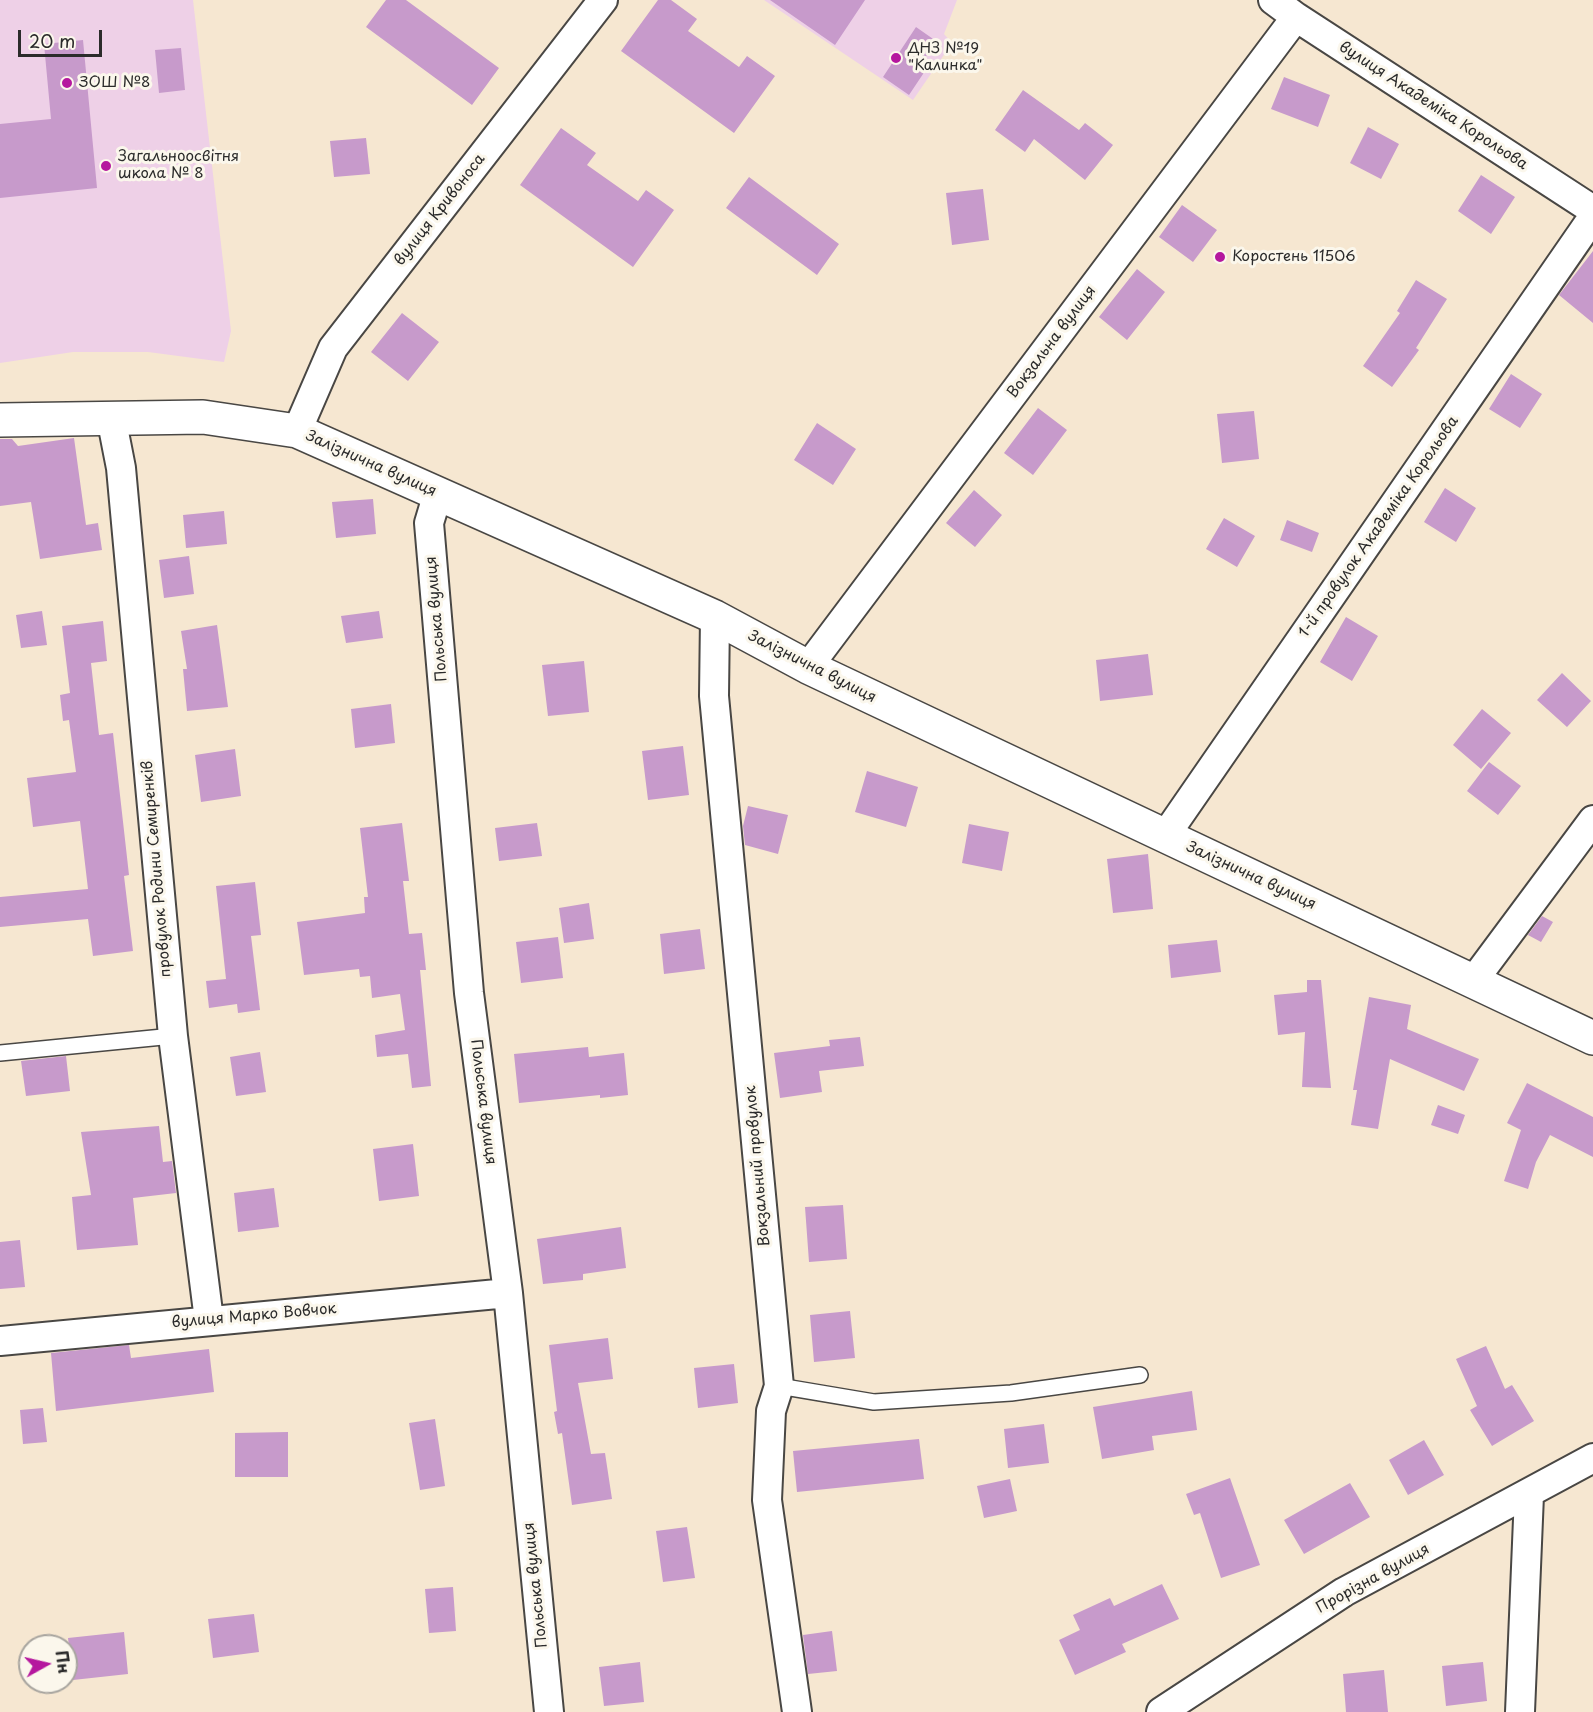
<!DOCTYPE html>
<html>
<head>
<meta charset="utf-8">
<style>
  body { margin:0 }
  #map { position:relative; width:1593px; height:1712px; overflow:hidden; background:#f6e7d1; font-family:"Playpen Sans",sans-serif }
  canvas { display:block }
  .north { position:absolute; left:18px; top:1634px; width:60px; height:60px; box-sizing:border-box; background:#fbf7ec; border:2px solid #a8a59f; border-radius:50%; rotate:82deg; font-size:16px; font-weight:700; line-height:24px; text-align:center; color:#2b2b2b }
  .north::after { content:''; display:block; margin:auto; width:21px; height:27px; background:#b5179e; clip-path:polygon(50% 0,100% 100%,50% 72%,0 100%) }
  .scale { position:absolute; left:18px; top:30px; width:84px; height:27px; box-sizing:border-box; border:3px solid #2b2b2b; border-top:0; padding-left:8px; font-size:18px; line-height:21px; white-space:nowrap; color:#2b2b2b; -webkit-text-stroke:4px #fbf7ec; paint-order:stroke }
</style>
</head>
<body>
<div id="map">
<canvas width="1593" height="1712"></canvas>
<div class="north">Пн</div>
<div class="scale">20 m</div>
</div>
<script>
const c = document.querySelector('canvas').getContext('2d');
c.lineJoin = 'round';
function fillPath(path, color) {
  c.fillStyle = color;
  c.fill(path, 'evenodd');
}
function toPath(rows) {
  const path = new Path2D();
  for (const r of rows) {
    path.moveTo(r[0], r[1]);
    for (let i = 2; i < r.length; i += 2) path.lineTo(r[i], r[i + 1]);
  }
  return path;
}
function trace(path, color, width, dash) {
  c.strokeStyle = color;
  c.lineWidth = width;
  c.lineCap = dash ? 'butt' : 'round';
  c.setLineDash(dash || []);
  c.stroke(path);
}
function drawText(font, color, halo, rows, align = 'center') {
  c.font = font + ' "Playpen Sans",sans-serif';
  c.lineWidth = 6;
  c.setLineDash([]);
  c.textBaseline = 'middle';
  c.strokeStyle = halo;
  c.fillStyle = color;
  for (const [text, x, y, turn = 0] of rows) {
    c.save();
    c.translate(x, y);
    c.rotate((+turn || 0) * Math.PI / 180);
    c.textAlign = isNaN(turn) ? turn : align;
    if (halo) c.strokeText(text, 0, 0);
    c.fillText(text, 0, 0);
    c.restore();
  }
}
const built = toPath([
  [0,0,193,0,231,331,224,362,148,352,73,352,0,363],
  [764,0,957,0,944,34,952,43,913,100]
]);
const building = toPath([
  [386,0,406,0,499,68,472,105,366,27],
  [658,0,671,0,697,19,688,31,739,67,747,56,775,76,734,133,621,51],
  [770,0,865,0,835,45],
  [916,27,936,41,923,61,927,68,909,95,883,77],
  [83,40,97,188,0,198,0,124,51,119,44,44],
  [181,48,185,90,159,93,155,50],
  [1284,77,1330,95,1318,127,1271,109],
  [1023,90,1079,130,1085,123,1113,145,1085,180,1034,139,1025,152,995,130],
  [1368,127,1399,144,1381,179,1350,163],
  [561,128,596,153,587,165,638,201,646,190,674,210,633,267,520,185],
  [366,138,370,174,334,177,330,141],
  [1481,175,1515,197,1491,234,1458,211],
  [749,177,839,244,817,275,726,208],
  [983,189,989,240,952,245,946,193],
  [1182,205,1217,230,1193,262,1159,237],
  [1593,251,1593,323,1559,295],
  [1137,269,1165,292,1127,340,1099,317],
  [1416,280,1447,299,1416,348,1419,350,1392,387,1363,366,1400,313,1397,311],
  [402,313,439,342,408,381,371,352],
  [1511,374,1542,394,1520,428,1489,409],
  [1038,408,1067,430,1033,475,1004,453],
  [1254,411,1259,459,1222,463,1217,414],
  [817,423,856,449,833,485,794,460],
  [74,438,86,525,98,523,102,550,40,559,31,502,0,506,0,439,12,439,18,446],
  [1445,488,1476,508,1456,542,1424,522],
  [974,490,1002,515,975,547,946,523],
  [373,499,376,534,336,538,332,502],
  [224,511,227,544,186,548,183,515],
  [1224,518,1255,536,1237,567,1206,549],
  [1287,520,1319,533,1312,552,1280,540],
  [189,556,194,594,164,598,159,560],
  [42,611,47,645,21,648,16,615],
  [379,611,383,638,346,643,341,616],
  [1346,617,1378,636,1352,681,1320,662],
  [103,621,107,661,91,663,99,735,113,733,129,875,124,876,133,951,93,956,88,919,0,927,0,897,88,889,80,821,33,827,27,778,76,772,69,720,63,721,60,695,70,693,62,626],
  [217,625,228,707,187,711,183,669,187,669,181,631],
  [1148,654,1153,695,1100,701,1096,660],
  [584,661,589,712,548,716,542,665],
  [1562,673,1591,701,1567,727,1537,700],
  [391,704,395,743,355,748,351,709],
  [1482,709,1511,733,1481,769,1453,745],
  [683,746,689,795,648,800,642,751],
  [235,749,241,796,201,802,195,755],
  [1489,762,1521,786,1498,815,1467,791],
  [867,771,918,787,906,827,855,812],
  [748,806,788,815,778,854,745,845,743,826],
  [402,823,409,881,403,881,409,934,422,933,426,970,420,970,431,1086,412,1088,408,1054,377,1057,375,1035,405,1030,400,994,372,998,370,976,360,977,359,969,304,975,297,922,365,913,364,897,368,897,360,828],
  [537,823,542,856,499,861,495,828],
  [969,824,1009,832,1002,871,962,863],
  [1148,854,1153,909,1113,913,1107,859],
  [255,882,261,935,251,936,260,1010,238,1013,237,1004,209,1008,206,981,226,979,216,886],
  [589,903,594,939,564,943,559,908],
  [1542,916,1553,922,1541,942,1528,935],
  [700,929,705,969,664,974,660,934],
  [558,937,563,978,521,983,516,942],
  [1217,940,1221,972,1171,978,1168,945],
  [1307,980,1321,980,1331,1088,1302,1087,1305,1032,1278,1035,1274,995,1307,992],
  [1369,997,1411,1005,1407,1029,1479,1059,1464,1091,1390,1059,1378,1129,1351,1125,1357,1090,1353,1090],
  [860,1037,864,1066,819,1071,822,1092,780,1098,774,1053,830,1046,829,1040],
  [588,1047,589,1057,624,1053,628,1095,600,1098,600,1095,519,1103,514,1054],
  [260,1052,266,1092,236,1096,230,1057],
  [66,1056,70,1091,26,1096,21,1061],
  [1527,1083,1593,1117,1593,1157,1550,1135,1536,1162,1528,1189,1504,1181,1521,1130,1507,1123],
  [1438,1105,1465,1115,1458,1134,1431,1125],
  [159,1126,163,1162,172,1161,176,1193,133,1198,138,1245,77,1250,72,1197,91,1195,81,1132],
  [413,1144,419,1196,379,1201,373,1149],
  [274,1188,279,1227,238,1232,234,1193],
  [843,1205,847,1259,809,1262,805,1207],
  [621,1227,626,1268,583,1274,583,1280,543,1284,537,1239],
  [20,1240,25,1287,0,1289,0,1242],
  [850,1311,855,1358,814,1362,810,1315],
  [608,1338,613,1379,578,1383,591,1454,605,1453,612,1499,572,1505,562,1433,558,1434,554,1412,557,1411,549,1345],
  [129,1345,131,1358,209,1349,214,1392,56,1411,51,1353],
  [1486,1346,1505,1389,1512,1385,1534,1421,1492,1446,1470,1410,1477,1406,1456,1359],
  [734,1364,738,1403,698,1408,694,1368],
  [1192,1391,1197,1430,1152,1436,1154,1450,1102,1459,1093,1407],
  [43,1408,47,1442,23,1444,20,1410],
  [435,1419,445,1486,420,1490,409,1423],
  [1044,1424,1049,1463,1008,1468,1004,1429],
  [288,1432,288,1477,235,1477,235,1433],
  [919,1439,924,1479,797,1492,793,1451],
  [1424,1440,1444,1475,1408,1495,1389,1460],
  [1230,1478,1260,1565,1221,1578,1200,1513,1194,1515,1186,1494],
  [1010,1479,1017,1511,984,1518,977,1486],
  [1350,1483,1370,1517,1304,1554,1284,1520],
  [687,1527,695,1578,663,1582,656,1531],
  [1162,1584,1179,1619,1122,1644,1126,1652,1075,1675,1059,1640,1080,1630,1073,1615,1110,1598,1114,1606],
  [453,1587,456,1631,429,1633,425,1589],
  [254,1614,259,1652,213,1658,208,1619],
  [832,1631,837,1671,808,1674,803,1635],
  [124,1632,128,1674,73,1680,68,1638],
  [640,1662,644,1702,604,1706,599,1667],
  [1483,1662,1487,1701,1446,1706,1442,1666],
  [1384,1670,1388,1712,1346,1712,1343,1674]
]);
const service = toPath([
  [0,1053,173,1036],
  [779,1386,874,1402,1011,1393,1140,1375]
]);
const minor = toPath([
  [1273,0,1296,17,1593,210],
  [111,417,121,468,173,1036,209,1320],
  [297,431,333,348,603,0],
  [438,493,429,523,469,993,508,1293,549,1712],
  [715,617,714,696,779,1386,771,1411,767,1500,797,1712],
  [808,667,1296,17],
  [1165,836,1593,217],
  [1474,980,1593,820],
  [0,1341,508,1293],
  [1161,1712,1344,1592,1593,1458],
  [1520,1712,1529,1495]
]);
const tertiary = toPath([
  [0,420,203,417,297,431,715,617,808,667,1593,1038]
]);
const markers = [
  [896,58,6,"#b5179e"],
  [67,83,6,"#b5179e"],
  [106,166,6,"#b5179e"],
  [1220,257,6,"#b5179e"]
];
const poiNames = [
  ["ДНЗ №19",908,49],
  ["\"Калинка\"",908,66],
  ["ЗОШ №8",79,83],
  ["Загальноосвітня",118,157],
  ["школа № 8",118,174],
  ["Коростень 11506",1232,257]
];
const streetNames = [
  ["вулиця Академіка Корольова",1433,106,33],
  ["вулиця Кривоноса",440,210,-52],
  ["Вокзальна вулиця",1052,342,-53],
  ["Залізнична вулиця",371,464,24],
  ["1-й провулок Академіка Корольова",1379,527,-55],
  ["Польська вулиця",437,619,-95],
  ["Залізнична вулиця",812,667,27],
  ["провулок Родини Семиренків",157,869,-95],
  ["Залізнична вулиця",1251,876,25],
  ["Польська вулиця",483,1102,83],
  ["Вокзальний провулок",758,1166,-95],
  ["вулиця Марко Вовчок",254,1316,-5],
  ["Прорізна вулиця",1373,1579,-29],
  ["Польська вулиця",536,1585,-96]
];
fillPath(built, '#eed0e7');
fillPath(building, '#c79acb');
trace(service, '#494744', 18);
trace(minor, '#494744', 32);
trace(tertiary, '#494744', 36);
trace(service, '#fff', 15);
trace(minor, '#fff', 28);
trace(tertiary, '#fff', 33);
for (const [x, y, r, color] of markers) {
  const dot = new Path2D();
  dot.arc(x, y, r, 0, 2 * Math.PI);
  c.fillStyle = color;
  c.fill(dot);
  trace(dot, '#fbf7ec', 2);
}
drawText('15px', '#2b2b2b', '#fbf7ec', poiNames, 'left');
drawText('15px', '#2b2b2b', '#fbf7ec', streetNames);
</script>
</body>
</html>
